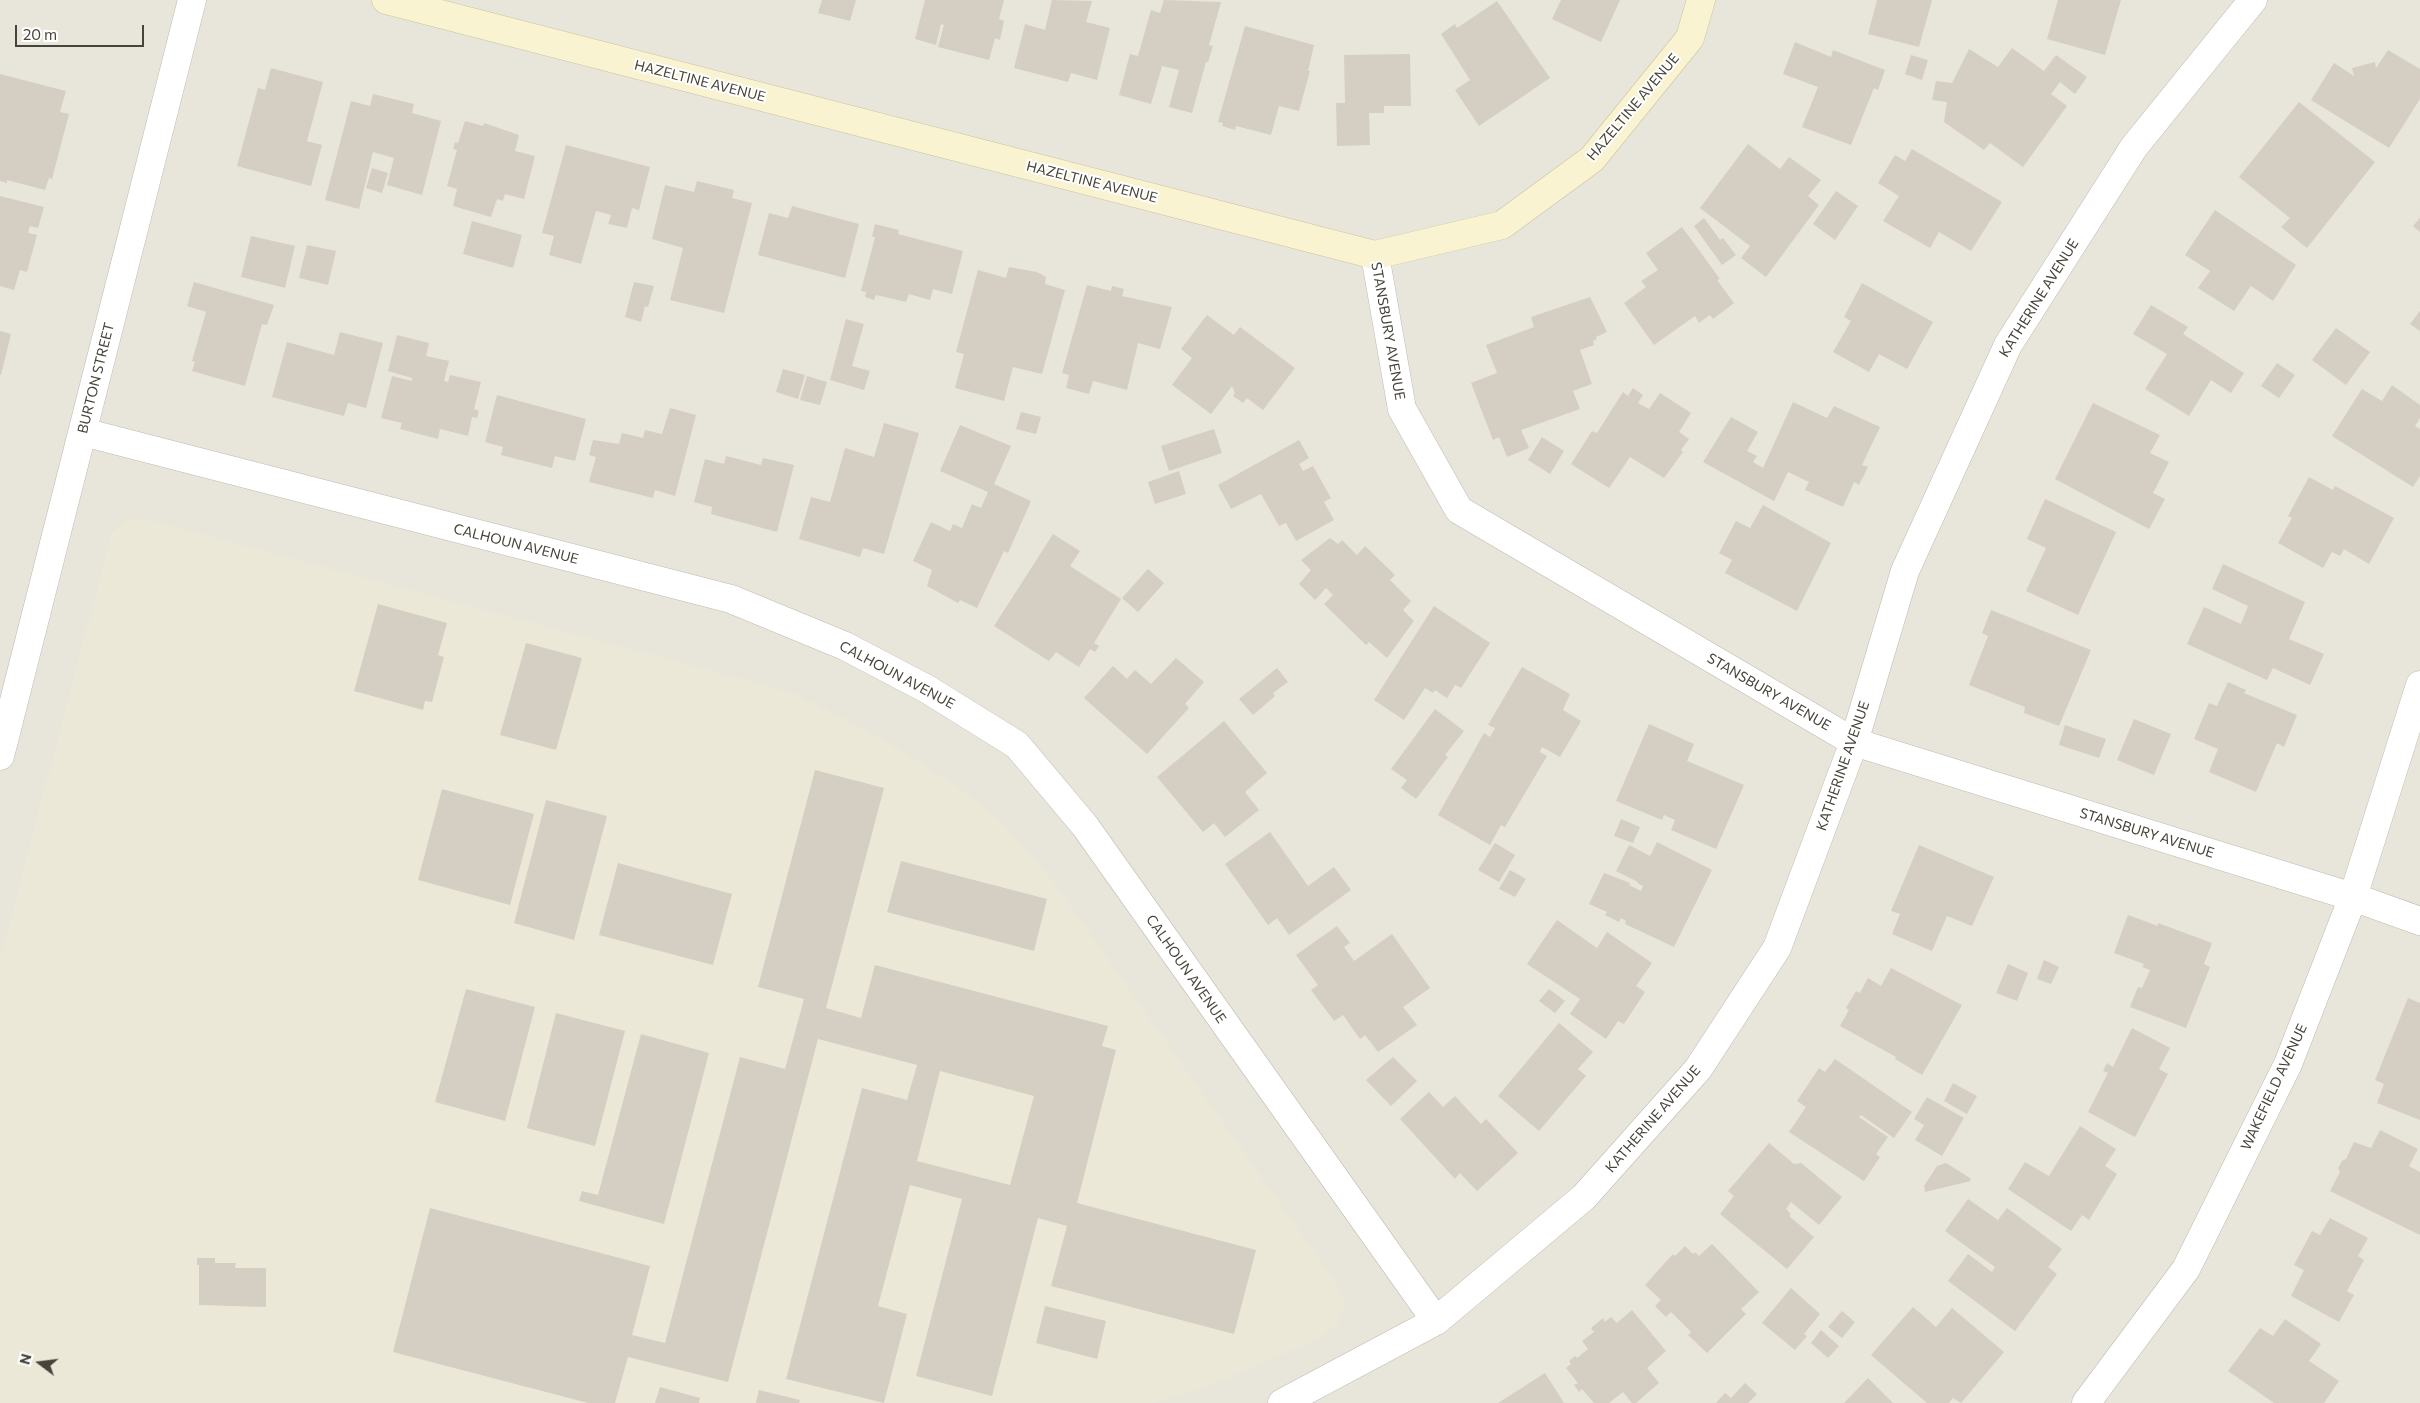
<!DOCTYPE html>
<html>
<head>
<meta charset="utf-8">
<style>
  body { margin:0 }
  #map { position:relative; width:2420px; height:1403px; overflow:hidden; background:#f4f3ec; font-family:Commissioner,sans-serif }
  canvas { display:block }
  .north { position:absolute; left:15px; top:1338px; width:50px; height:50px; -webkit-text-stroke:4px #fff; paint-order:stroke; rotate:285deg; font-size:14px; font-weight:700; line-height:20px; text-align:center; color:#48443a }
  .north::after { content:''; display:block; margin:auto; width:18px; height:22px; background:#48443a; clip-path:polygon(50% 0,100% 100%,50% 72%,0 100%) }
  .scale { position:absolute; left:15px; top:25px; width:129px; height:22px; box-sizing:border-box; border:2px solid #48443a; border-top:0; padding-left:6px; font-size:15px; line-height:18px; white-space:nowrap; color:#48443a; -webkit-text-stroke:4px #fff; paint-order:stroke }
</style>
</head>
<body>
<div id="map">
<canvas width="2420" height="1403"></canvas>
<div class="north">N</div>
<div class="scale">20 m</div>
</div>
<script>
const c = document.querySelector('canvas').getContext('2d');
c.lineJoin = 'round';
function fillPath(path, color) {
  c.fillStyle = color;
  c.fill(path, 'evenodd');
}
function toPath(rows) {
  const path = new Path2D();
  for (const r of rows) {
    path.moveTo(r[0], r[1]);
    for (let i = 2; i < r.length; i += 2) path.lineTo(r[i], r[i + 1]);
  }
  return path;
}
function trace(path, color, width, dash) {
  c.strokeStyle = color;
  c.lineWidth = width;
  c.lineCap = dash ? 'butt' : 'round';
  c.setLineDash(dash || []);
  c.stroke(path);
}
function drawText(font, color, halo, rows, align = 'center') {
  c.font = font + ' Commissioner,sans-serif';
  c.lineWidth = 4;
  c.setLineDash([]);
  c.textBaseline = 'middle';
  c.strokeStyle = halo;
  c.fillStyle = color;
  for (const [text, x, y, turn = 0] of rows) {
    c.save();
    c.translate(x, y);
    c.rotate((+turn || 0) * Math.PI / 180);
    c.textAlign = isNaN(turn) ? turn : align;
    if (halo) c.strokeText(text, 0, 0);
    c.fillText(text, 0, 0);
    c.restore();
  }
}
const residential = toPath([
  [0,0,2420,0,2420,1403,0,1403]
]);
const education = toPath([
  [126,520,149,520,794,693,875,735,954,784,1001,821,1053,881,1337,1284,1344,1300,1343,1313,1337,1325,1322,1337,1210,1386,1153,1403,0,1403,0,959,112,532]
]);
const building = toPath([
  [822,0,856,0,850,21,818,13],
  [925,0,1004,0,999,19,1004,21,1000,40,995,38,989,60,938,47,944,25,941,24,936,45,915,39],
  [1052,0,1092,1,1086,22,1110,28,1097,80,1071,73,1068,82,1014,68,1025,24,1045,30],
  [1164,0,1221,2,1209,45,1213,46,1208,62,1206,62,1192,113,1169,107,1179,70,1162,66,1151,104,1119,95,1130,54,1138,56,1151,10,1160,13],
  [1561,0,1620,0,1601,42,1552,19],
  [1877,0,1932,0,1919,47,1868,34],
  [2058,0,2121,0,2105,55,2047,39],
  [1497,1,1550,78,1479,126,1455,90,1470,80,1441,34,1455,24,1457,28],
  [1245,26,1314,45,1308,71,1310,71,1299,111,1279,106,1271,135,1236,126,1235,130,1222,126,1223,123,1218,122],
  [1795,42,1831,57,1833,50,1885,70,1878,90,1874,88,1851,145,1802,127,1818,87,1783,74],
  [2012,48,2044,71,2056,55,2087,77,2075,94,2060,82,2051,94,2067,106,2023,167,1990,143,1984,150,1944,122,1947,102,1932,100,1936,81,1952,83,1969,49,1998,67],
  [2388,50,2420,69,2420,99,2389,148,2311,100,2334,63,2354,76,2352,68,2375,62,2376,68],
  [1410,54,1411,106,1384,106,1384,113,1369,113,1370,145,1337,146,1336,103,1345,103,1344,55],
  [1911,55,1928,60,1922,80,1905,74],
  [271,68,323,82,307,141,322,145,311,186,237,166,258,88,265,90],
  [0,74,66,91,60,112,69,114,52,179,49,178,45,190,7,180,7,183,0,181],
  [373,94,414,104,412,113,441,121,422,195,387,185,394,158,373,152,359,209,325,200,351,101,370,106],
  [2299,102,2375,162,2307,248,2281,227,2290,218,2239,177],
  [465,121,483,126,484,123,519,135,515,151,535,156,524,199,505,194,503,201,497,199,491,217,453,206,457,189,447,186,457,150,453,149,455,142,458,143],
  [1748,144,1780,169,1789,157,1821,180,1808,196,1819,205,1766,277,1741,258,1750,246,1700,208],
  [566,145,650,167,639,210,632,208,627,228,608,224,611,215,596,211,581,264,549,255,554,236,542,233],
  [1912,149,2002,202,1971,251,1939,232,1930,248,1883,221,1899,196,1878,183,1895,155,1905,161],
  [372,168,388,173,382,193,366,188],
  [697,181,734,190,732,198,752,203,724,313,670,300,683,248,652,239,665,185,694,192],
  [1836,191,1858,206,1835,240,1813,224],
  [0,196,44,207,38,228,30,226,28,233,37,235,27,272,20,270,14,290,0,286],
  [792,206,859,224,845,278,758,255,769,213,788,218],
  [2215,210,2296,265,2273,301,2251,286,2234,311,2198,288,2210,271,2185,255],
  [1704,218,1720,240,1723,238,1736,255,1722,265,1694,226],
  [2420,218,2420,232,2413,226],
  [472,221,522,235,513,268,463,254],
  [875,224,899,230,898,234,963,251,952,294,933,289,930,300,909,294,906,302,876,295,874,300,865,297,866,292,861,291,875,237,872,237],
  [1682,227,1720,279,1717,280,1734,303,1713,319,1710,315,1699,323,1695,316,1654,345,1624,303,1646,287,1641,281,1658,270,1646,253],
  [251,236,295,246,285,288,241,277],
  [307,245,336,251,328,285,299,278],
  [1009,267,1037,272,1046,277,1045,284,1065,290,1042,374,1013,367,1004,401,955,388,964,354,956,352,978,270,1006,278],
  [194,282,274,305,267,325,262,324,245,386,192,371,195,362,192,361,206,312,187,306],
  [634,282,654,286,648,307,645,306,641,322,625,317],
  [1862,283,1933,322,1907,369,1879,354,1869,372,1833,352,1851,321,1844,317],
  [1087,285,1111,291,1112,286,1124,289,1122,296,1172,307,1160,349,1138,343,1127,390,1093,381,1089,394,1066,388,1069,375,1062,373],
  [1590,297,1607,332,1596,337,1597,339,1593,341,1594,345,1580,350,1592,384,1573,391,1580,409,1521,430,1529,448,1507,457,1499,437,1493,440,1471,383,1497,373,1486,345,1534,327,1531,317],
  [2151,305,2188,327,2183,334,2244,373,2231,393,2211,380,2189,416,2145,389,2167,354,2133,334],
  [2420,311,2420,331,2410,324],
  [1207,315,1234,335,1240,327,1295,368,1263,410,1247,398,1243,403,1233,396,1235,393,1232,386,1211,414,1172,385,1192,358,1181,349],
  [846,319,864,324,852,366,870,371,864,390,830,380],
  [2336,328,2370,352,2346,385,2312,360],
  [0,331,11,334,1,375,0,375],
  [340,332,383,343,366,408,348,403,344,416,272,397,287,342,334,355],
  [397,335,429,343,426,356,449,361,444,381,448,382,450,375,481,382,474,409,479,411,477,418,472,417,468,436,440,429,438,439,400,429,402,423,381,418,392,376,412,381,412,378,388,371],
  [2277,363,2295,375,2279,398,2261,386],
  [783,369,805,375,798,399,776,392],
  [807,376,827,382,820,405,800,400],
  [2392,385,2420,405,2420,418,2415,426,2420,429,2420,476,2413,487,2332,436,2362,389,2382,401],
  [1633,388,1643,395,1638,403,1649,409,1660,393,1691,413,1679,432,1689,439,1681,450,1683,452,1664,478,1630,457,1609,488,1571,464,1592,431,1597,433,1623,392,1628,396],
  [497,395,586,419,575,461,555,456,552,468,501,455,503,447,485,442],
  [1793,402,1827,418,1834,406,1880,427,1862,465,1868,467,1859,485,1854,482,1843,507,1805,490,1809,482,1788,472,1774,501,1703,462,1731,417,1758,432,1747,451,1757,456,1753,462,1763,468],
  [2093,403,2160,435,2150,453,2169,462,2153,493,2165,499,2149,529,2055,479],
  [670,408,696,415,675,496,655,490,653,498,589,482,596,457,589,455,593,440,619,444,622,433,643,438,645,430,662,434],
  [1021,412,1041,417,1036,434,1016,429],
  [884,423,919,433,884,554,863,548,860,557,799,539,811,497,830,502,845,448,874,457],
  [960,425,1011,446,994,484,1031,501,1008,553,1004,551,977,608,960,600,958,603,927,586,932,570,913,561,931,522,950,531,953,524,962,528,972,504,981,508,988,492,940,471],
  [1214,429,1222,453,1169,471,1161,446],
  [1542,437,1564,451,1550,474,1528,460],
  [1299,440,1309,458,1299,464,1303,471,1313,466,1331,498,1324,502,1334,520,1296,541,1286,523,1279,526,1261,494,1231,509,1218,485],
  [726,456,761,465,763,458,794,465,777,532,711,514,712,507,694,502,705,459,724,464],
  [1179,471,1186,494,1155,504,1148,482],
  [2309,477,2333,490,2335,486,2394,518,2369,564,2344,549,2340,556,2332,552,2323,568,2278,543,2292,518,2288,516],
  [2045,499,2116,532,2078,615,2026,591,2046,548,2027,539],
  [1763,505,1831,543,1797,611,1725,573,1732,560,1719,553,1736,521,1750,528],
  [1053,534,1080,551,1070,566,1121,599,1094,643,1099,646,1095,652,1090,649,1079,667,1056,652,1049,661,994,626],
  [1330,538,1338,544,1342,540,1357,555,1365,546,1395,575,1390,580,1411,601,1403,610,1414,621,1387,658,1369,642,1366,645,1324,604,1333,595,1326,588,1315,600,1299,584,1311,570,1301,560],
  [2223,564,2305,602,2289,639,2324,654,2310,685,2273,668,2267,680,2187,644,2204,607,2241,624,2248,606,2212,589],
  [1148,569,1164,583,1138,612,1122,598],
  [378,604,447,623,438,655,444,657,432,702,425,701,423,710,354,691],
  [1434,606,1490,643,1461,688,1455,685,1447,698,1435,690,1433,693,1425,688,1404,720,1374,700],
  [1991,610,2091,650,2059,726,2024,713,2025,707,1969,685,1988,636,1982,633],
  [526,643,582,658,556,750,500,735],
  [1176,658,1204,682,1185,704,1189,708,1147,754,1084,698,1113,666,1127,679,1135,670,1151,684],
  [1522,667,1570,694,1563,710,1581,721,1560,757,1542,747,1540,752,1547,756,1505,827,1501,825,1490,845,1438,815,1484,733,1490,737,1495,728,1488,725],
  [1277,668,1288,682,1273,693,1275,696,1253,715,1239,699],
  [2228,682,2246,690,2244,693,2297,715,2284,747,2277,743,2256,792,2209,772,2218,749,2194,739,2209,703,2217,706],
  [1435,709,1464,731,1445,755,1448,757,1416,799,1401,788,1407,780,1391,769],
  [2134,719,2171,734,2154,775,2117,760],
  [1224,721,1267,773,1245,792,1259,810,1225,837,1214,823,1203,832,1157,777],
  [1649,724,1694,744,1687,761,1744,785,1716,849,1671,830,1675,820,1664,815,1662,820,1616,801],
  [2065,725,2106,739,2099,758,2059,745],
  [815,770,884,788,826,1008,861,1018,875,965,1108,1026,1102,1046,1116,1050,1077,1203,1256,1250,1234,1334,1051,1286,1067,1226,1038,1218,992,1396,916,1376,962,1199,910,1185,878,1306,907,1314,884,1403,786,1379,862,1088,907,1100,917,1065,818,1039,728,1382,628,1357,615,1403,588,1403,393,1352,430,1208,650,1266,632,1335,665,1343,740,1057,785,1069,804,999,758,987],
  [940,1071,1034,1096,1010,1185,917,1161],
  [442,789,534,814,510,905,418,880],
  [546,800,607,816,574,940,514,923],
  [1621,819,1640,827,1633,843,1614,836],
  [1270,832,1308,886,1334,867,1351,890,1289,935,1277,918,1268,925,1225,864],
  [1657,842,1712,870,1674,947,1625,924,1626,921,1621,918,1619,922,1605,915,1607,912,1589,904,1604,873,1630,883,1629,885,1641,891,1643,886,1637,883,1638,882,1616,871,1629,845,1650,856],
  [1495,843,1515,855,1499,882,1478,870],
  [1919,845,1994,877,1972,926,1947,916,1932,951,1892,934,1900,914,1891,911],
  [901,861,1047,899,1034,951,887,912],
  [618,863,732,894,713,965,599,935],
  [1510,870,1526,879,1515,897,1499,889],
  [2128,915,2158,926,2158,923,2212,943,2204,964,2210,967,2186,1028,2130,1007,2138,987,2142,988,2150,970,2142,967,2144,964,2114,953],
  [1557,920,1597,948,1607,932,1652,963,1636,986,1645,992,1624,1024,1618,1021,1606,1039,1570,1014,1580,999,1527,964],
  [1337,926,1350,943,1344,947,1354,961,1392,934,1430,988,1403,1007,1417,1025,1378,1052,1365,1035,1360,1039,1343,1015,1334,1021,1311,990,1318,985,1296,955],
  [2044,960,2059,967,2051,984,2037,979],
  [2008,964,2028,973,2017,1001,1996,993],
  [1891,968,1962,1005,1922,1075,1895,1059,1896,1057,1840,1026,1849,1010,1846,1008,1856,991,1860,993,1868,978,1881,986],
  [466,989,535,1007,505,1121,435,1102],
  [1549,989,1565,1001,1555,1013,1539,1001],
  [2408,998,2420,1003,2420,1120,2377,1103,2384,1084,2375,1080],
  [556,1013,625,1031,595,1146,527,1128],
  [1559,1023,1593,1052,1578,1069,1586,1076,1539,1131,1498,1096],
  [2132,1028,2170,1048,2159,1069,2168,1074,2135,1137,2088,1112,2108,1073,2103,1071,2107,1063,2113,1067],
  [641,1034,709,1053,664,1224,579,1201,582,1191,598,1195],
  [1393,1057,1417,1081,1391,1106,1366,1080],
  [1835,1059,1912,1112,1894,1138,1861,1115,1859,1117,1888,1137,1876,1154,1880,1157,1864,1181,1789,1132,1806,1107,1797,1101,1819,1068,1825,1072],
  [1953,1083,1977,1096,1967,1114,1944,1101],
  [1429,1092,1443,1107,1455,1096,1481,1124,1486,1119,1518,1153,1477,1191,1460,1173,1455,1179,1400,1119],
  [1927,1097,1964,1118,1942,1156,1915,1140,1924,1125,1914,1119],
  [2080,1126,2116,1149,2105,1166,2117,1174,2089,1220,2082,1215,2071,1231,2008,1189,2025,1162,2049,1176],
  [2380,1130,2418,1149,2409,1166,2420,1172,2420,1235,2330,1191,2340,1172,2338,1168,2342,1161,2346,1159,2354,1142,2371,1148],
  [1769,1143,1794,1164,1801,1163,1842,1197,1819,1225,1791,1202,1786,1209,1791,1214,1789,1216,1814,1237,1787,1269,1720,1214,1734,1196,1728,1191],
  [1946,1163,1970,1178,1971,1181,1925,1192,1924,1186,1937,1166],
  [1968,1199,1998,1220,2007,1208,2062,1249,2048,1267,2057,1274,2015,1331,1948,1281,1968,1254,1992,1272,1995,1267,1945,1231],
  [2330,1218,2368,1238,2358,1256,2364,1260,2347,1291,2354,1295,2339,1322,2291,1296,2304,1270,2294,1265,2312,1231,2320,1235],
  [1712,1244,1759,1292,1741,1309,1746,1314,1707,1353,1688,1335,1691,1332,1671,1312,1666,1317,1655,1306,1661,1300,1645,1285,1673,1254,1675,1256,1685,1246,1693,1254,1695,1252,1699,1256],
  [197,1258,215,1258,215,1263,236,1263,235,1268,266,1268,266,1307,199,1305,199,1265,197,1265],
  [1791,1288,1820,1314,1804,1334,1807,1336,1795,1350,1762,1323],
  [1045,1306,1106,1321,1097,1359,1036,1343],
  [1913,1307,1936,1327,1952,1308,2004,1352,1961,1403,1953,1398,1949,1403,1927,1403,1871,1355],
  [1632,1310,1666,1351,1647,1368,1659,1383,1636,1403,1632,1403,1623,1392,1609,1403,1594,1403,1582,1389,1579,1392,1574,1385,1578,1383,1566,1368,1571,1364,1569,1361,1575,1356,1577,1358,1588,1349,1582,1341,1594,1332,1591,1328,1603,1318,1605,1322,1611,1317,1617,1323],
  [1842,1311,1855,1322,1842,1338,1828,1327],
  [2285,1319,2321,1344,2309,1361,2339,1381,2324,1403,2274,1403,2228,1371,2260,1328,2273,1336],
  [1821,1330,1839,1346,1828,1358,1811,1343],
  [1545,1373,1564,1403,1498,1403],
  [1868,1378,1893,1403,1844,1403],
  [1745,1383,1757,1394,1748,1403,1716,1403,1725,1393,1731,1398],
  [660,1387,700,1398,699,1403,655,1403],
  [759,1390,800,1400,799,1403,756,1403]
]);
const street = toPath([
  [1375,255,1402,409,1459,510,1854,742,2353,897,2420,921],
  [83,432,731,599,845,646,927,689,1017,745,1085,826,1436,1321],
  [0,756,192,0],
  [1282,1403,1436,1321,1584,1197,1698,1069,1777,948,1854,742,1905,571,2008,345,2134,147,2253,0],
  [2086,1403,2186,1269,2288,1064,2353,897,2420,685]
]);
const secondary = toPath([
  [386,0,1375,255,1502,225,1592,159,1690,38,1701,0]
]);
const streetNames = [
  ["HAZELTINE AVENUE",700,81,14],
  ["HAZELTINE AVENUE",1633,107,-50],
  ["HAZELTINE AVENUE",1092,182,14],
  ["KATHERINE AVENUE",2039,298,-58],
  ["STANSBURY AVENUE",1388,331,80],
  ["BURTON STREET",96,378,-76],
  ["CALHOUN AVENUE",516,544,14],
  ["CALHOUN AVENUE",897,675,28],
  ["STANSBURY AVENUE",1769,692,30],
  ["KATHERINE AVENUE",1843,766,-71],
  ["STANSBURY AVENUE",2147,833,17],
  ["CALHOUN AVENUE",1186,969,55],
  ["WAKEFIELD AVENUE",2274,1087,-65],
  ["KATHERINE AVENUE",1653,1119,-49]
];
fillPath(residential, '#e8e5db');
fillPath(education, '#ece8d8');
fillPath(building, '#d5cfc3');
trace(street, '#bfbbaf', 29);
trace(secondary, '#cbc49f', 29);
trace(street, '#fff', 28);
trace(secondary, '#f9f3d1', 28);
drawText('14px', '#48443a', '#fff', streetNames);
</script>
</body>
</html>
